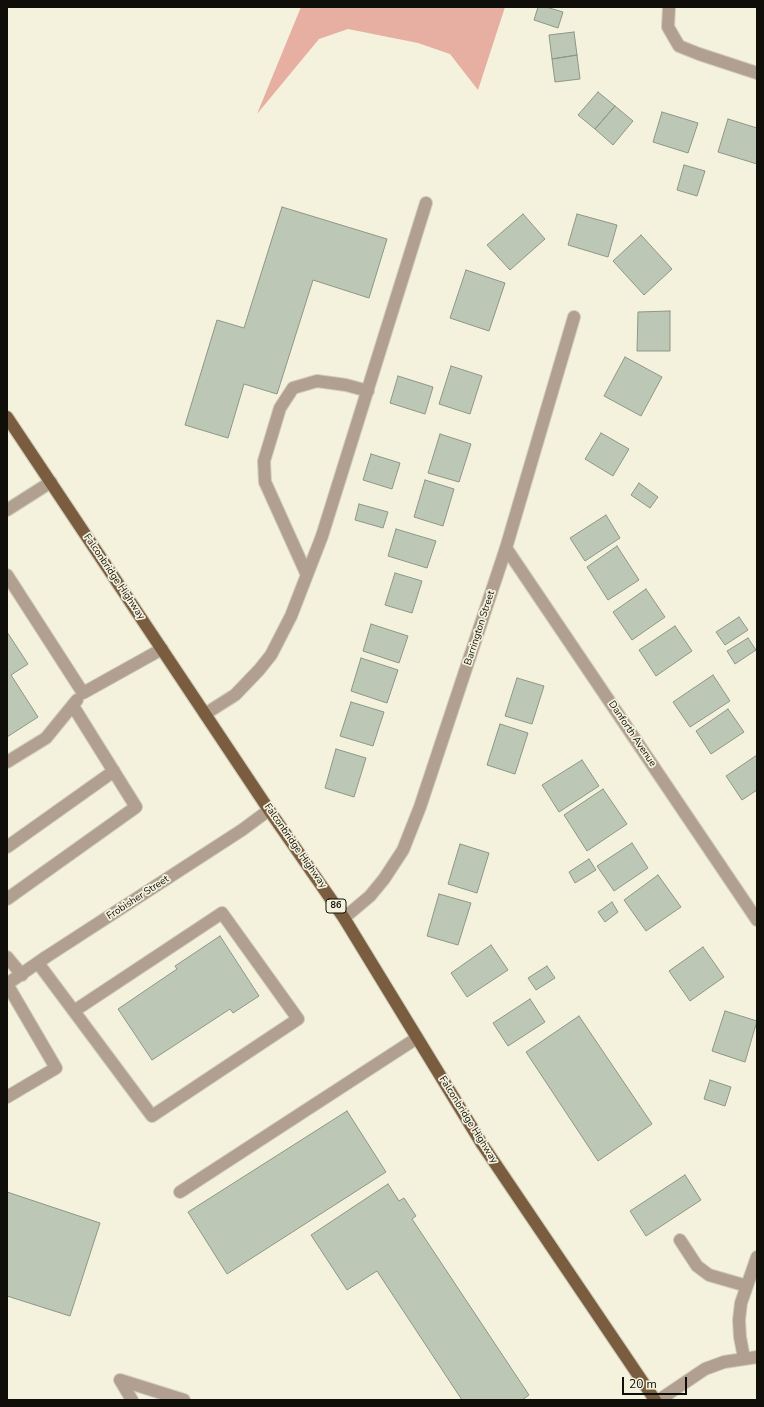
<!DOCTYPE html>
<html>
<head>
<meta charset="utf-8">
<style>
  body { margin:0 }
  #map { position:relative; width:764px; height:1407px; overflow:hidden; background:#f4f1dd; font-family:"Nunito Sans",sans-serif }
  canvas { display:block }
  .frame { position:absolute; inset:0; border:8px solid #0f0e08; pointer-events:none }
  .scale { position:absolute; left:622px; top:1377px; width:65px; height:18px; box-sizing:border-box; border:2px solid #0f0e08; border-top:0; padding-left:5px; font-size:12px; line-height:14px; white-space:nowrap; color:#0f0e08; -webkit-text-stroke:3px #f4f1dd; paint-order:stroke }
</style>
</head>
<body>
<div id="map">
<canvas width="764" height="1407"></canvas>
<div class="frame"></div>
<div class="scale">20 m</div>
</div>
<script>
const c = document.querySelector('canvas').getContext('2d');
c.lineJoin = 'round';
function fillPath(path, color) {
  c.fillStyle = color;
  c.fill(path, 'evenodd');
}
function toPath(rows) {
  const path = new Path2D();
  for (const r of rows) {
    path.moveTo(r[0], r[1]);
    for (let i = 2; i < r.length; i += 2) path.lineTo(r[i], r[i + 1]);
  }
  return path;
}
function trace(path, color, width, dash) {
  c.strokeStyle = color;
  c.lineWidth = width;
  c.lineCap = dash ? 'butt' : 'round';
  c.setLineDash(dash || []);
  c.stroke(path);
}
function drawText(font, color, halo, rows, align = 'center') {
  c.font = font + ' "Nunito Sans",sans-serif';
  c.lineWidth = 3.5;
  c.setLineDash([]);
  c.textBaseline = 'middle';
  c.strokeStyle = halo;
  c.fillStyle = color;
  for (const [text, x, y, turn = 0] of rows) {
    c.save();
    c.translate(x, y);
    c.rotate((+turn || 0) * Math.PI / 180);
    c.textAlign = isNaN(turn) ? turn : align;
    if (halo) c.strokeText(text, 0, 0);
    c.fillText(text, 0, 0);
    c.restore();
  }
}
const forest = toPath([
  [301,7,505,7,478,90,450,54,418,43,348,29,319,39,257,114]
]);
const building = toPath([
  [538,7,546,7,563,12,558,28,534,20,538,7],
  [574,32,577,55,552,59,549,35,574,32],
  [577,55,580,79,555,82,552,59,577,55],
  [598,92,615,106,595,129,578,115,598,92],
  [615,106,633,121,613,145,595,129,615,106],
  [662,112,698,123,688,153,653,142,662,112],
  [728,119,757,128,757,164,718,152,728,119],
  [684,165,705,171,697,196,677,190,684,165],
  [282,207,387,239,369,298,313,280,277,394,244,384,228,438,185,425,217,320,244,328,282,207],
  [523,214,545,239,510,270,487,245,523,214],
  [577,214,617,225,608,257,568,245,577,214],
  [641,235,672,269,644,295,613,261,641,235],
  [466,270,505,283,489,331,450,318,466,270],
  [670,311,670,351,637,351,638,312,670,311],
  [625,357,662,377,641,416,604,396,625,357],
  [451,366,482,376,470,414,439,404,451,366],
  [398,376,433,387,425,414,390,403,398,376],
  [601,433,629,449,613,476,585,459,601,433],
  [440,434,471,444,459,482,428,473,440,434],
  [371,454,400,463,392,489,363,480,371,454],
  [425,480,454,489,443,526,414,517,425,480],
  [639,483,658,497,650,508,631,495,639,483],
  [359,504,388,512,383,528,355,520,359,504],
  [606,515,620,538,585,561,570,538,606,515],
  [396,529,436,541,427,568,388,556,396,529],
  [617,546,639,580,608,600,587,567,617,546],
  [395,573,422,581,412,613,385,605,395,573],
  [646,589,665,617,632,640,613,612,646,589],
  [739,617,748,630,725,645,716,632,739,617],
  [371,624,408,636,399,663,363,651,371,624],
  [675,626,692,651,656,676,639,650,675,626],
  [7,632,28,664,11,675,38,717,7,737,7,632],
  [748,638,756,650,735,664,727,651,748,638],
  [361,658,398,670,387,703,351,691,361,658],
  [713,675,730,701,690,727,673,702,713,675],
  [517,678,544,686,532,724,505,716,517,678],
  [351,702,384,712,373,746,340,736,351,702],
  [728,709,744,732,711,754,696,731,728,709],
  [500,724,528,733,515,774,487,765,500,724],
  [336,749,366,758,354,797,325,788,336,749],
  [757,755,757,790,742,800,726,776,757,755],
  [582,760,599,786,559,812,542,785,582,760],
  [603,789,627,824,587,851,564,815,603,789],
  [632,843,648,868,614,891,597,866,632,843],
  [460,844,489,853,477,893,448,884,460,844],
  [589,859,596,870,575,883,569,872,589,859],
  [658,875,681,907,646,931,624,900,658,875],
  [439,894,471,903,458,945,427,936,439,894],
  [612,902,618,912,605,922,598,912,612,902],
  [220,936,259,996,233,1013,230,1009,152,1060,118,1009,177,969,175,966,220,936],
  [491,945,508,970,467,997,451,973,491,945],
  [703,947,724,977,690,1001,669,971,703,947],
  [547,966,555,978,536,990,528,978,547,966],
  [530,999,545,1022,508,1046,493,1023,530,999],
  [725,1011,757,1021,745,1062,712,1051,725,1011],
  [579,1016,652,1124,598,1161,526,1052,579,1016],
  [710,1080,731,1087,725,1106,704,1099,710,1080],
  [347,1111,386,1172,227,1274,188,1212,347,1111],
  [685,1175,701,1200,646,1236,630,1211,685,1175],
  [388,1184,399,1201,404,1198,416,1216,412,1219,529,1395,522,1400,462,1400,377,1271,347,1290,311,1235,388,1184],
  [7,1192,100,1223,70,1316,7,1296,7,1192]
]);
const minor = toPath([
  [669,7,668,27,679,46,699,54,757,73],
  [7,510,51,482],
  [506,548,757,920],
  [7,575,83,693,162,649],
  [307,575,265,482,264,461,280,408,293,388,317,381,346,385,368,391],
  [205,714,235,695,259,670,271,655,291,616,322,536,426,203],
  [7,762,46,738,77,700],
  [7,847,114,771],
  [7,899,136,807,73,706],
  [344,918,370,896,384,879,403,850,420,807,506,548,574,317],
  [7,957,22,975],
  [38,963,152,1116,298,1019,222,913,74,1011],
  [7,984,46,957,242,830,269,810],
  [7,1097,56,1068,7,984],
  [180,1192,417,1038],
  [680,1240,697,1266,709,1275,747,1286],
  [744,1358,740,1337,739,1320,741,1303,757,1257],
  [132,1400,120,1380,184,1400],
  [659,1400,705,1369,724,1362,757,1357]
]);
const major = toPath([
  [7,417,269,810,344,918,482,1144,655,1400]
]);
const shields = [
  [336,906,20]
];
const shieldNames = [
  ["86",336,906]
];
const streetNames = [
  ["Falconbridge Highway",114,577,56],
  ["Barrington Street",480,628,-72],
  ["Danforth Avenue",632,734,56],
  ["Falconbridge Highway",295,846,55],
  ["Frobisher Street",138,898,-33],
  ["Falconbridge Highway",468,1120,58]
];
fillPath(forest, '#e7aea2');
fillPath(building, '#bcc7b6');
trace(building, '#8c9786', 1);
trace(minor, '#cfcdbb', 14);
trace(major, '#cfcdbb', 14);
trace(minor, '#b19f8f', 12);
trace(major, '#7a5c3e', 12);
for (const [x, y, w] of shields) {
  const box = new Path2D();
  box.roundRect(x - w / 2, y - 7, w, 14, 3);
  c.fillStyle = '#f4f1dd';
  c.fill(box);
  trace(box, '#0f0e08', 1);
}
drawText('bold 9px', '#0f0e08', null, shieldNames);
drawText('10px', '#0f0e08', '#f4f1dd', streetNames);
</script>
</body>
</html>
